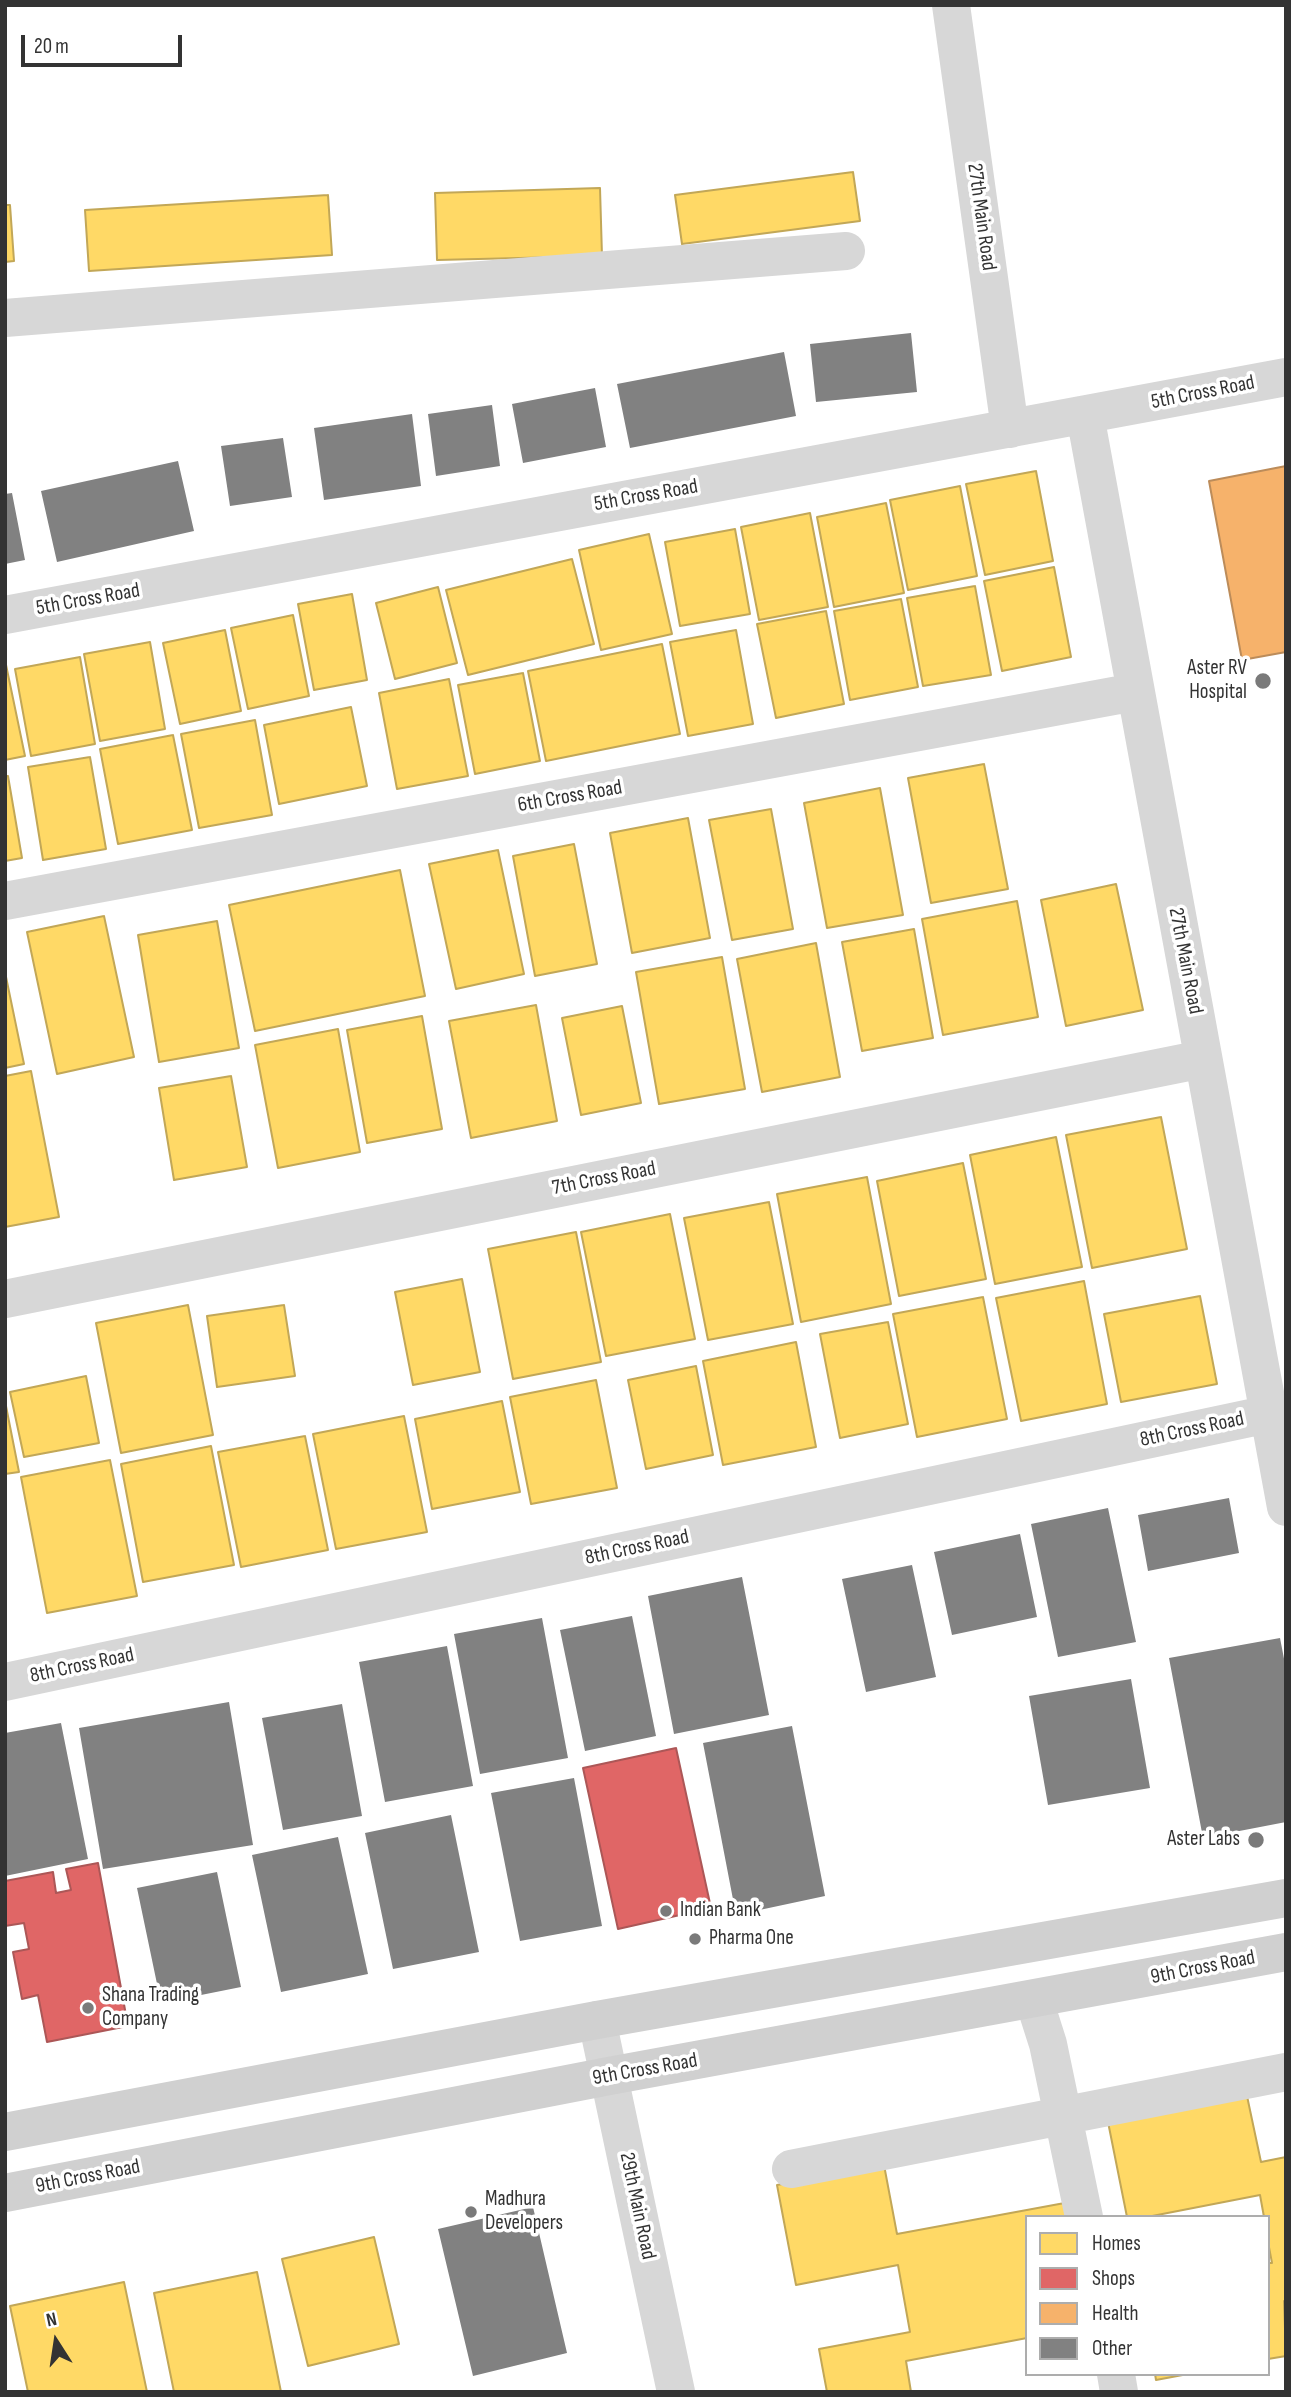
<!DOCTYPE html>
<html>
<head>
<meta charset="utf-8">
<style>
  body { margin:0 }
  #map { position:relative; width:1291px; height:2397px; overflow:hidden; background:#fff; font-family:"Sofia Sans Condensed",sans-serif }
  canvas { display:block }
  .frame { position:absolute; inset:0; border:7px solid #333; pointer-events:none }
  .legend { position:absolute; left:1025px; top:2215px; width:245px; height:161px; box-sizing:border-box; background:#fff; border:2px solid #adadad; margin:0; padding:9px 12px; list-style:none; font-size:21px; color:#333 }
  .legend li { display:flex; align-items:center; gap:14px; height:35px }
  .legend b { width:35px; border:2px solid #adadad }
  .north { position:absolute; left:21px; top:2306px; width:70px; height:70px; -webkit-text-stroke:5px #fff; paint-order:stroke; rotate:348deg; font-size:19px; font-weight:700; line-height:28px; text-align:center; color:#333 }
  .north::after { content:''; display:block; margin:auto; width:24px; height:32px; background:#333; clip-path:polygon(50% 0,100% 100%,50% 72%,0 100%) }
  .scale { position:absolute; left:21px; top:35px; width:161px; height:32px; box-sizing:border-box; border:4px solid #333; border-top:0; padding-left:9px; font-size:21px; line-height:24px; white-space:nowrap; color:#333; -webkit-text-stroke:5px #fff; paint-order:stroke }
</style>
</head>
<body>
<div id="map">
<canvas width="1291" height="2397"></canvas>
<div class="frame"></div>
<ul class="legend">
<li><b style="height:19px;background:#ffd966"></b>Homes</li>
<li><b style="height:19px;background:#e06666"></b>Shops</li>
<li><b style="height:19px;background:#f6b26b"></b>Health</li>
<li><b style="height:19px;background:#818181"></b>Other</li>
</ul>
<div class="north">N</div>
<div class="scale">20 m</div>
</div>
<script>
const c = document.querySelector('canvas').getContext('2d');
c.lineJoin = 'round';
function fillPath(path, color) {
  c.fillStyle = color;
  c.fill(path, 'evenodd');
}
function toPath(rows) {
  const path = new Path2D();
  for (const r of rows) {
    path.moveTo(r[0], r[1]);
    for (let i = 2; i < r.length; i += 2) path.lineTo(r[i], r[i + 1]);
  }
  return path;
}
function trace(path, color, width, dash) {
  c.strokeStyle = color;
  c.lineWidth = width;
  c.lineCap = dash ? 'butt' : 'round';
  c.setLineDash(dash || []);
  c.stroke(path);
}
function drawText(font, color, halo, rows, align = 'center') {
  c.font = font + ' "Sofia Sans Condensed",sans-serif';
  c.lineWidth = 7;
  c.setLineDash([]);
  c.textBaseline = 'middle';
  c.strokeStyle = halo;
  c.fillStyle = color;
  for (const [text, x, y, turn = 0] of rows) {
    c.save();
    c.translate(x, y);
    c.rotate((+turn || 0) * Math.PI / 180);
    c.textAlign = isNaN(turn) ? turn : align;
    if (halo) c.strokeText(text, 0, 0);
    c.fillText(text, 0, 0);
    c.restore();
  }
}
const homes = toPath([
  [853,172,860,221,682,244,675,195,853,172],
  [600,188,602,256,437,260,435,193,600,188],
  [328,195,332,255,89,271,85,210,328,195],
  [5,205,10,205,14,261,5,262,5,205],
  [1036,471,1053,561,985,575,966,484,1036,471],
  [960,486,977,576,908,590,890,500,960,486],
  [886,503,904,593,834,607,817,517,886,503],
  [810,513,828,607,759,620,741,527,810,513],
  [735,529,750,614,680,626,665,542,735,529],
  [649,534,672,634,601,650,579,550,649,534],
  [572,559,594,644,468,675,446,590,572,559],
  [1054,567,1071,657,1002,671,984,581,1054,567],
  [975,586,991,675,923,686,907,598,975,586],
  [438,587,457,663,395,679,376,603,438,587],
  [352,594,367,680,314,690,298,604,352,594],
  [901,599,918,687,850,700,834,611,901,599],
  [826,611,844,704,776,718,757,624,826,611],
  [293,615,309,696,248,709,231,628,293,615],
  [225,630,241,711,180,724,163,643,225,630],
  [736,630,753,724,688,736,670,642,736,630],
  [150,642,165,729,100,741,84,654,150,642],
  [662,644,680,734,546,761,528,671,662,644],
  [80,657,95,744,31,756,15,669,80,657],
  [5,660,25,756,5,760,5,660],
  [523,673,540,761,475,774,458,685,523,673],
  [449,679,468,776,397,789,379,693,449,679],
  [351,707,367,786,279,804,264,725,351,707],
  [255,720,272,815,199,828,181,734,255,720],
  [173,735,192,830,118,844,100,749,173,735],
  [90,757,106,849,43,860,28,767,90,757],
  [984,764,1008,889,931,903,908,778,984,764],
  [5,776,8,776,22,858,5,861,5,776],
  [880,788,903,915,827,928,804,803,880,788],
  [771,809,793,929,732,940,709,820,771,809],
  [688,818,710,938,632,953,610,833,688,818],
  [574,844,597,964,535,976,513,856,574,844],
  [498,850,524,974,456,989,429,864,498,850],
  [400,870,425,996,255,1031,229,905,400,870],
  [1116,884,1143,1010,1066,1026,1041,900,1116,884],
  [1017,901,1038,1017,943,1035,922,919,1017,901],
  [104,916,134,1057,57,1074,27,932,104,916],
  [217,921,239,1048,159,1062,138,935,217,921],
  [914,929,933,1038,862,1051,842,942,914,929],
  [816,943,840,1077,762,1092,737,959,816,943],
  [722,957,745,1089,659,1104,636,972,722,957],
  [5,972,24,1064,5,1068,5,972],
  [536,1005,557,1121,471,1138,449,1021,536,1005],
  [622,1006,641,1103,581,1115,562,1018,622,1006],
  [422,1016,442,1129,367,1143,347,1030,422,1016],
  [338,1029,360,1152,278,1168,255,1045,338,1029],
  [31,1071,59,1217,5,1227,5,1076,31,1071],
  [231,1076,247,1167,174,1180,159,1088,231,1076],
  [1161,1117,1187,1249,1092,1268,1066,1135,1161,1117],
  [1056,1137,1082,1267,995,1284,970,1155,1056,1137],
  [963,1163,986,1279,899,1296,877,1181,963,1163],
  [867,1177,891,1304,801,1322,777,1194,867,1177],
  [769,1202,793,1324,708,1340,684,1218,769,1202],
  [670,1214,695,1339,606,1356,581,1232,670,1214],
  [576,1232,601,1362,513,1379,488,1249,576,1232],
  [462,1279,480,1372,413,1385,395,1292,462,1279],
  [1084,1281,1107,1404,1021,1421,996,1298,1084,1281],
  [1200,1296,1217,1384,1121,1402,1104,1314,1200,1296],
  [983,1297,1007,1419,917,1437,893,1314,983,1297],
  [188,1305,213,1435,121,1453,96,1323,188,1305],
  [284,1305,295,1376,217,1387,207,1316,284,1305],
  [888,1322,908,1424,840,1438,820,1334,888,1322],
  [796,1342,816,1447,723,1465,703,1361,796,1342],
  [696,1366,713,1455,646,1469,628,1380,696,1366],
  [86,1376,99,1443,24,1457,10,1392,86,1376],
  [596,1380,617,1488,531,1504,510,1397,596,1380],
  [5,1401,19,1472,5,1474,5,1401],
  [502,1401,520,1492,432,1509,415,1419,502,1401],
  [404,1416,427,1532,336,1549,313,1434,404,1416],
  [305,1436,328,1550,241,1567,218,1452,305,1436],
  [211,1446,234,1565,143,1582,121,1464,211,1446],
  [110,1460,137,1596,47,1613,21,1477,110,1460],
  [1247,2096,1261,2162,1286,2157,1286,2301,1284,2301,1286,2356,1268,2359,1268,2263,1272,2263,1268,2242,1268,2217,1264,2217,1260,2195,1147,2217,1127,2217,1108,2122,1247,2096],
  [884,2165,897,2234,1070,2202,1072,2217,1027,2217,1027,2338,906,2361,911,2392,827,2392,819,2349,910,2332,898,2265,796,2285,777,2185,884,2165],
  [374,2237,399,2344,308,2366,282,2259,374,2237],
  [257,2272,281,2392,174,2392,154,2293,257,2272],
  [124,2282,147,2392,28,2392,10,2306,124,2282],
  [1155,2374,1188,2374,1156,2380,1155,2374]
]);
const shops = toPath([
  [676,1748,711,1908,618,1929,583,1768,676,1748],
  [98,1863,128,2026,47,2042,38,1995,22,1999,13,1952,29,1949,24,1923,5,1926,5,1881,53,1872,56,1893,71,1890,66,1869,98,1863]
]);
const health = toPath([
  [1286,466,1286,652,1242,660,1209,481,1286,466]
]);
const building = toPath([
  [911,333,917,392,816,402,810,344],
  [784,352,796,416,630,448,617,384],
  [595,388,606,447,523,463,512,404],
  [492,405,500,466,436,476,428,414],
  [412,414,421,486,324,500,314,428],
  [283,438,292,497,230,506,221,446],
  [178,461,194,531,57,562,41,491],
  [12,493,25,560,5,564,5,494],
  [1229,1498,1239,1553,1148,1571,1138,1515],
  [1108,1508,1136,1642,1058,1657,1031,1524],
  [1020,1534,1037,1617,952,1635,934,1552],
  [912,1565,936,1677,866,1692,842,1579],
  [742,1577,769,1715,674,1734,648,1596],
  [632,1616,656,1736,585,1751,560,1630],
  [542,1618,568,1758,480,1774,454,1634],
  [1280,1638,1286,1669,1286,1822,1203,1838,1169,1658],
  [447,1646,473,1786,385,1802,359,1662],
  [1131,1679,1150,1788,1048,1805,1029,1696],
  [229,1702,253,1845,103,1869,79,1728],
  [342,1704,362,1816,283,1830,262,1718],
  [61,1723,88,1859,5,1876,5,1733],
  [792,1726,825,1896,736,1915,703,1743],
  [574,1778,602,1926,520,1941,491,1793],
  [451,1815,479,1952,393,1969,365,1833],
  [338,1837,368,1974,281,1992,252,1855],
  [217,1872,241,1987,161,2003,137,1888],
  [533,2207,567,2353,473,2376,438,2229]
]);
const minor = toPath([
  [951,5,1010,429],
  [5,318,846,251],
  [1085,415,1286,1507],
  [5,615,1286,377],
  [5,901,1135,692],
  [5,1299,1203,1059],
  [5,1682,1269,1414],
  [1034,2000,1048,2044,1084,2217],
  [597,2020,676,2392],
  [791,2169,1286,2072],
  [1116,2374,1119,2392]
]);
const secondary = toPath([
  [5,2132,597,2020,1286,1898],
  [5,2193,609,2076,1286,1952]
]);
const markers = [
  [1263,681,9,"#7a7a7a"],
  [1256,1840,9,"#7a7a7a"],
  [666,1911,7,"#7a7a7a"],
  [695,1939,7,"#7a7a7a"],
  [88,2008,7,"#7a7a7a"],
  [471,2212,7,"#7a7a7a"]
];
const streetNames = [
  ["27th Main Road",981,217,82],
  ["5th Cross Road",1203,393,-11],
  ["5th Cross Road",646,496,-10],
  ["5th Cross Road",88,600,-10],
  ["6th Cross Road",570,797,-10],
  ["27th Main Road",1185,961,79],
  ["7th Cross Road",604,1179,-11],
  ["8th Cross Road",1192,1430,-12],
  ["8th Cross Road",637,1548,-12],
  ["8th Cross Road",82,1666,-12],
  ["9th Cross Road",1203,1968,-11],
  ["9th Cross Road",645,2070,-10],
  ["9th Cross Road",88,2177,-11],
  ["29th Main Road",637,2206,78]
];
const poiNames = [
  ["Aster RV",1247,669,"right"],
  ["Hospital",1247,693,"right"],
  ["Aster Labs",1240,1840,"right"],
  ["Indian Bank",680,1911],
  ["Pharma One",709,1939],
  ["Shana Trading",102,1996],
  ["Company",102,2020],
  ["Madhura",485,2200],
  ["Developers",485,2224]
];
fillPath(homes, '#ffd966');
trace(homes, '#c2a757', 2);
fillPath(shops, '#e06666');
trace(shops, '#ac5757', 2);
fillPath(health, '#f6b26b');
trace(health, '#bc8c5a', 2);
fillPath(building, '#818181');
trace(minor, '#d7d7d7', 38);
trace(secondary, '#d0d0d0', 38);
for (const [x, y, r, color] of markers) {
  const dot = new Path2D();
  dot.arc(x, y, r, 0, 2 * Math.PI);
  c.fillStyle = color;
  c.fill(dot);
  trace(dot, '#fff', 2.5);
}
drawText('21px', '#333', '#fff', streetNames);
drawText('21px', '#333', '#fff', poiNames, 'left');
</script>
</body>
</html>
